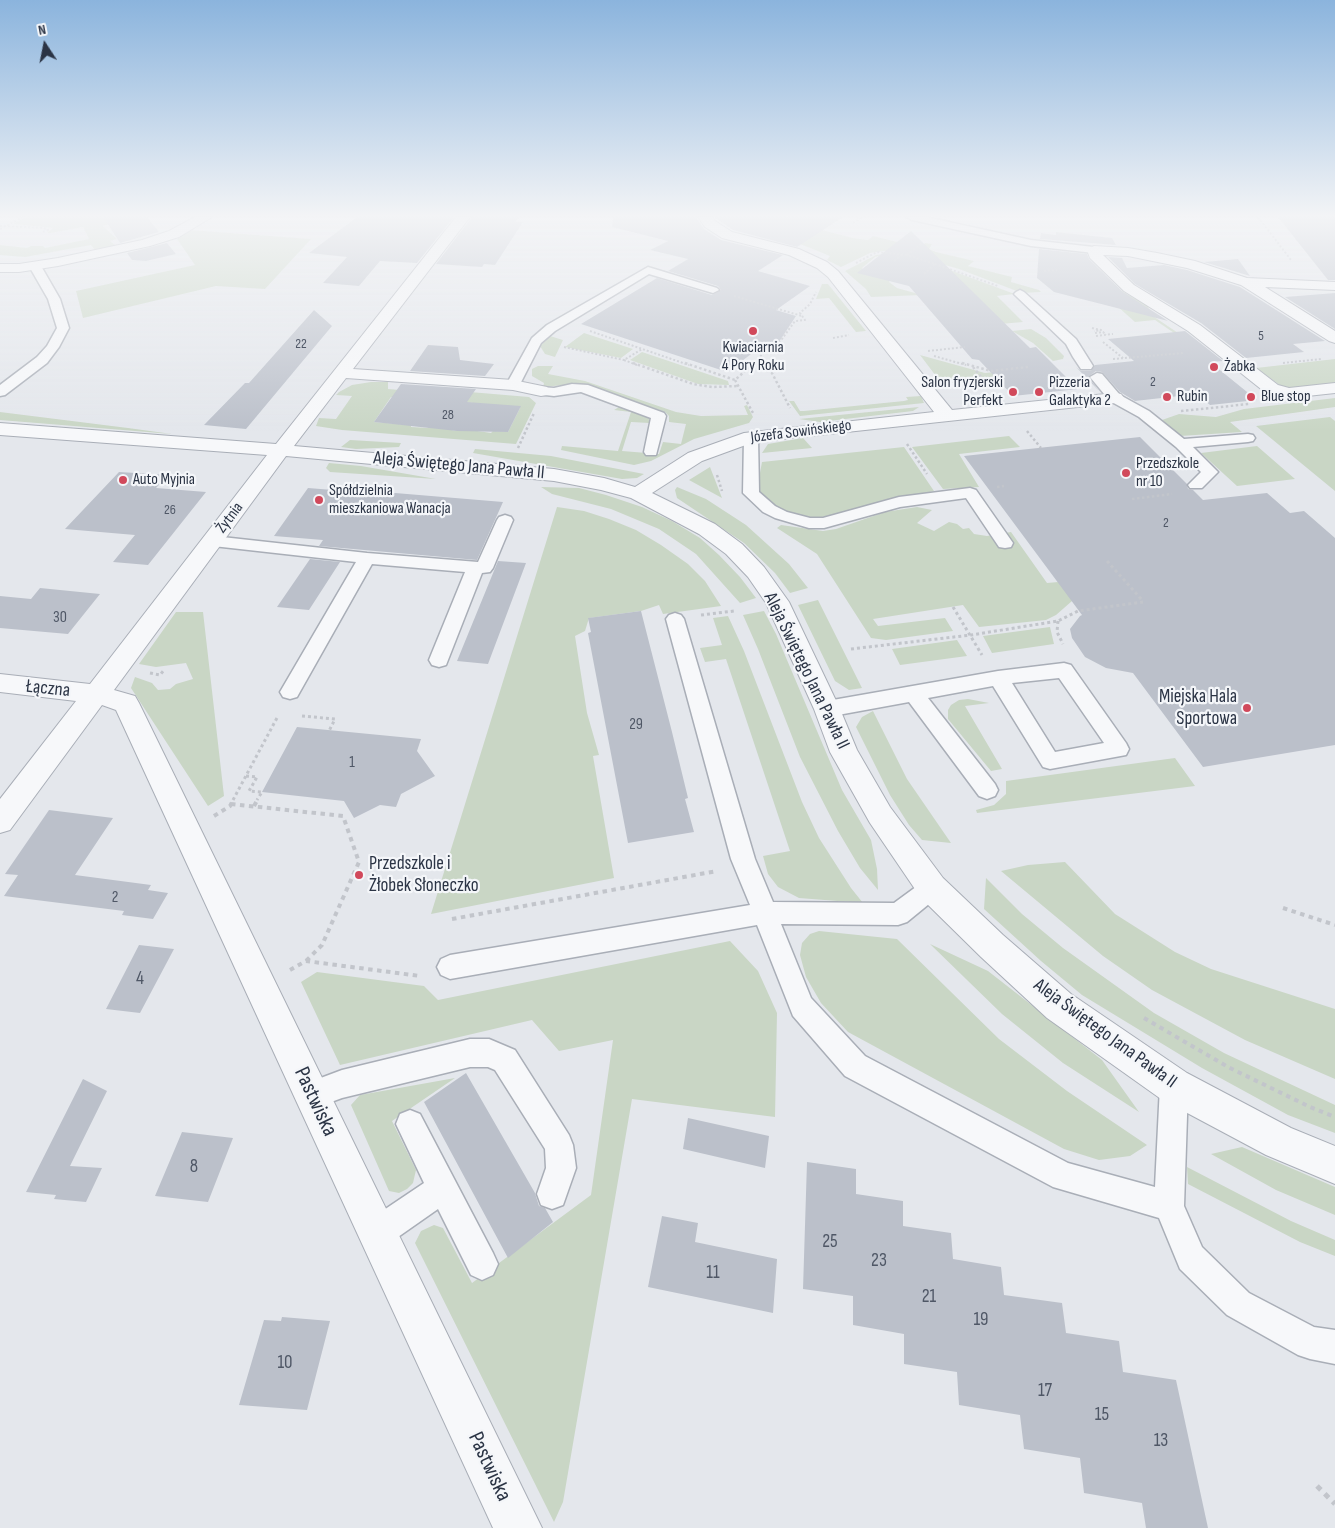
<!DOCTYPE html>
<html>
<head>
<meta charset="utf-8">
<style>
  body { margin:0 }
  #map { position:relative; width:1335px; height:1528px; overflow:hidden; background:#e4e7ec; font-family:"Sofia Sans Condensed",sans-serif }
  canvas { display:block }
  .north { position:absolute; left:20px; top:20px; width:50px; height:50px; -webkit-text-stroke:4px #f4f6f9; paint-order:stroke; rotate:349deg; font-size:14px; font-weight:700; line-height:20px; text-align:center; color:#2b3445 }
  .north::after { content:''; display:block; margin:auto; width:18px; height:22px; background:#2b3445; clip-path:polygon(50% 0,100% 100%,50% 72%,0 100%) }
</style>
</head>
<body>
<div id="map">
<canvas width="1335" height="1528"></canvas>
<div class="north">N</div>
</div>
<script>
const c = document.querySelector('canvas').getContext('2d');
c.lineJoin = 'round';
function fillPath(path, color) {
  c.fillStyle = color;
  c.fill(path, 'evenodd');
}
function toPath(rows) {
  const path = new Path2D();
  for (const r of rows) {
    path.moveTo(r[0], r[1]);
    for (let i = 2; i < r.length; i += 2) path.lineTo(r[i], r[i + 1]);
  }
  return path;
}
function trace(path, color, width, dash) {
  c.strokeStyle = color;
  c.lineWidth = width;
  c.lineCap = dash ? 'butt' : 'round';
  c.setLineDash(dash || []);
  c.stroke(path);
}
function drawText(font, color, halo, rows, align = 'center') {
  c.font = font + ' "Sofia Sans Condensed",sans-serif';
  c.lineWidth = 4.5;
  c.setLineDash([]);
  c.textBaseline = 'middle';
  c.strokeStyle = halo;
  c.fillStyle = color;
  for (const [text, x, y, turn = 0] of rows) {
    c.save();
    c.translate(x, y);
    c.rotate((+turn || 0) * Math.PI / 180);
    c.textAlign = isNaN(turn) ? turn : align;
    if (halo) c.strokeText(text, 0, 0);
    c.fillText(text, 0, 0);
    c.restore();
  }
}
const green = toPath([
  [26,217,113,217,122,221,103,226,117,239,110,241,115,245,95,250,91,245,25,257,0,255,0,245,27,248,31,246,43,246,45,248,89,239,83,227,51,233,47,233,53,228,13,224],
  [190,230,311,239,265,289,216,286,83,318,76,291,195,265,177,239],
  [822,230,853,238,868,240,873,236,910,245,904,253,884,251,870,253,841,267,827,260,830,256,800,244],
  [925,243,932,244,929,249,936,252,974,261,968,266,1012,277,1011,282,1039,290,1041,292,1022,293,959,269,913,256],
  [887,254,875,257,862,268,868,273,892,278,889,282,897,288,922,295,871,297,866,289,845,271,876,255],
  [939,266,1012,293,1014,294,997,296,1023,322,1000,324],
  [822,284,828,284,866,331,856,332,829,298,816,299],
  [1099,290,1122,291,1148,306,1150,314,1181,335,1177,335,1155,320,1135,322],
  [1031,329,1046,338,1064,356,1063,359,1053,361,1033,343,1012,331],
  [584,333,633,349,621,358,565,347],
  [550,336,563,340,555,357,545,354,540,346],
  [642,352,728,381,729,385,698,384,630,360],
  [920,355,985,373,1006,371,1015,381,997,383,981,380,942,384],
  [1335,359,1335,382,1329,385,1294,388,1281,386,1256,368],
  [538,366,553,366,548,374,585,381,676,412,701,416,748,415,744,406,747,405,753,417,749,423,694,439,651,461,634,465,561,450,562,446,618,451,631,412,614,410,619,407,649,416,650,419,649,423,631,422,622,451,659,454,663,442,681,444,686,424,669,422,669,416,665,412,592,386,574,384,543,387,544,383,532,376,532,369],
  [371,382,388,382,388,389,449,394,428,400,391,397,374,422,411,425,411,427,428,428,429,426,457,431,458,428,491,433,493,431,508,432,520,408,464,402,470,392,529,397,536,403,516,444,342,430,316,426,319,418,336,419,352,396,336,395,339,392,352,385],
  [921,396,924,403,800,416,789,401,794,401,800,411,804,411,904,401,908,400,906,397],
  [1335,398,1335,407,1230,422,1242,432,1180,436,1162,420,1179,414,1216,417,1244,409],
  [919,407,913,411,820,422,799,419],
  [0,412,128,428,172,434,0,420],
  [1330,417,1335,421,1335,491,1256,426],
  [1009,436,1020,447,959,454,979,487,943,489,912,447],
  [803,438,812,448,762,453,768,444],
  [350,440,401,443,399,447,356,449,341,447],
  [1257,446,1295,479,1237,486,1201,453],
  [904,447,934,491,818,518,787,515,760,496,757,489,762,462],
  [475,449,551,456,644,474,637,478,622,479,473,453],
  [329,463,361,466,436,479,330,472,326,468],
  [710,467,722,498,689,480],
  [541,487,579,488,606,495,642,507,672,521,700,538,719,555,740,577,756,598,740,603,696,554,659,529,611,509,552,494],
  [677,487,706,499,746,525,789,564,808,588,790,593,775,573,744,543,677,498,675,490],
  [557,507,584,511,609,519,636,530,661,545,688,564,705,581,721,606,663,614,659,605,641,611,589,618,585,631,575,636,587,713,599,755,593,756,614,878,431,914],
  [917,507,932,510,917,523,934,531,949,522,957,524,963,529,969,528,974,534,987,536,1011,532,1047,583,1115,577,1072,601,1056,615,1046,620,979,627,963,605,873,619,878,626,945,618,953,631,886,640,871,638,817,554,777,528,781,525,823,531,836,529,885,512],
  [818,600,862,688,849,690,835,681,798,605],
  [764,611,776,634,842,790,871,840,877,869,878,890,860,868,838,831,800,757,758,649,743,615],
  [176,612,203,612,224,796,208,806,131,688,135,677,152,683,158,690,170,689,176,684,193,679,186,663,156,667,139,664],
  [728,616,744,651,802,802,819,838,851,888,863,903,799,898,778,887,768,874,763,856,790,851,726,659,705,662,700,648,722,645,713,618],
  [1050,627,1054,644,992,653,983,636],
  [957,640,967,656,900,665,892,649],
  [968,699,989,703,965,706,1002,769,991,771,948,719,948,710,951,705,959,700],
  [873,711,907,779,951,843,922,840,909,825,890,795,856,727,862,717],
  [1175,758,1195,786,977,813,976,810,994,805,1006,794,1006,781],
  [1065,862,1115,914,1175,952,1211,969,1335,1009,1335,1079,1245,1040,1152,990,1103,956,1001,871,1028,865],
  [986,878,1022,914,1063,948,1154,1013,1224,1053,1335,1105,1335,1133,1288,1115,1202,1068,1082,995,1041,961,984,909],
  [819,931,897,939,999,1039,1067,1091,1147,1145,1130,1156,1099,1160,1064,1149,848,1032,821,1003,806,977,800,955,802,943,810,934],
  [730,941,758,971,777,1013,775,1117,632,1099,563,1502,554,1522,415,1243,421,1231,434,1225,443,1228,472,1283,591,1195,613,1040,559,1051,532,1020,340,1065,301,982,317,972,424,986,438,1000],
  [930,944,988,971,1102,1060,1139,1112,1063,1063,1002,1014],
  [455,1078,392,1121,416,1170,413,1183,407,1189,399,1193,389,1191,351,1105,360,1095],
  [1242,1147,1335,1187,1335,1215,1276,1190,1211,1154],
  [1187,1167,1291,1221,1335,1240,1335,1256,1300,1242,1188,1184]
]);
const building = toPath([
  [103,217,147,217,159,232,120,243],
  [357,217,454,217,417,263,380,261,359,286,323,283,347,257,309,253],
  [472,217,519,217,515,222,523,222,495,265,484,264,482,267,436,264],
  [613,217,696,217,704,229,721,240,783,255,758,271,810,286,776,310,796,316,775,348,762,346,727,372,581,324,657,278,712,295,721,290,718,286,668,271,688,259,650,250,668,241,612,227],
  [714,217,843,217,797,247,733,230],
  [1278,217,1335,217,1335,280,1328,280],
  [911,231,1030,348,1036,347,1078,389,1013,396,979,360,972,359,909,286,857,273],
  [1056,232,1112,238,1116,245,1040,239,1041,233,1056,235],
  [167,243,176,254,146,261,132,260,127,253],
  [1039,249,1087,254,1089,259,1123,292,1168,321,1054,292,1037,278],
  [1108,257,1122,258,1127,268,1164,265,1187,270,1240,287,1325,341,1293,344,1304,352,1246,358,1201,323,1135,284],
  [1238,259,1250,276,1204,262],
  [1335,293,1335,329,1285,297],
  [314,310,332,326,246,429,204,425,245,383,249,383],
  [1185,331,1223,361,1210,362,1257,400,1210,405,1197,394,1135,401,1120,392,1102,372,1096,371,1088,377,1099,391,1076,367,1081,371,1091,371,1095,365,1134,361,1108,339],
  [428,345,458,347,460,360,494,364,485,376,410,371],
  [401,384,476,389,467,402,521,406,508,432,457,431,374,422],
  [1140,437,1187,484,1188,489,1193,490,1203,500,1267,493,1290,513,1304,511,1335,538,1335,745,1203,767,1133,673,1106,668,1085,657,1072,638,1070,629,1080,616,1082,615,964,456],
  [119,472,168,475,156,488,206,492,148,565,113,562,135,535,65,529],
  [308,488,382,494,383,492,503,502,477,560,319,546,323,540,274,536],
  [310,559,340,562,309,610,277,607],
  [498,561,526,563,488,664,457,661],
  [40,588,100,594,68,634,0,628,0,596,31,599],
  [641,611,672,732,688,798,685,799,694,832,628,843,588,633,591,632,588,618],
  [297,727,421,739,417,751,435,776,401,794,396,807,380,805,354,818,344,801,262,792],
  [49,810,113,818,75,875,151,885,148,890,168,893,153,919,122,915,124,911,4,896,18,875,5,874],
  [139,945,174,949,140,1013,106,1009],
  [466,1073,535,1193,539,1206,545,1208,553,1222,508,1258,424,1102],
  [83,1079,107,1091,70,1166,102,1168,86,1202,54,1199,56,1195,26,1192],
  [688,1118,769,1136,765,1168,683,1149],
  [182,1132,233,1138,208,1202,155,1196],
  [807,1162,856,1169,856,1194,903,1201,903,1226,951,1233,953,1259,1001,1267,1004,1295,1062,1303,1066,1333,1119,1341,1123,1372,1176,1380,1208,1528,1146,1528,1142,1503,1084,1493,1080,1458,1024,1449,1020,1415,959,1405,957,1372,904,1364,904,1334,853,1325,853,1296,803,1289],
  [662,1216,698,1223,695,1242,777,1259,773,1313,648,1287],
  [282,1317,330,1321,307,1410,239,1405,264,1320,281,1321]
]);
const pathFar4 = toPath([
  [1258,217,1291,260],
  [853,223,862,217],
  [777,224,788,217],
  [0,226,44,228,48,230,43,232],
  [0,229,23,217],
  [907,255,922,243],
  [894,261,903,254],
  [856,263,877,252,907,255,935,264,923,275],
  [935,264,998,286],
  [1044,271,1057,270],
  [734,296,802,316],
  [1092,328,1101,330,1094,331],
  [590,331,689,365],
  [1095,333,1103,332,1106,335],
  [1096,336,1113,334],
  [833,338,849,335],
  [1103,342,1123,358],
  [564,347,624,360],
  [767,349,774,350,795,321,805,320,800,313,810,304,816,292],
  [928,351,965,347],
  [934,356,966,365],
  [1113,359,1184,353],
  [1283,363,1321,359],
  [637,365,624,360,642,349],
  [752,365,769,347]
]);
const pathFar3 = toPath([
  [633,363,693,384,712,387,738,386],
  [685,363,735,380,754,363],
  [962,363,991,371,1028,367],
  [753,364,772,373,790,408],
  [973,367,989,387],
  [735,380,753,413],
  [1181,411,1249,404],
  [1027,431,1041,448],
  [907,444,927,474],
  [518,448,534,413],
  [717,475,722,491],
  [997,487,1004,486],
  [1132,499,1172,494]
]);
const pathFar2 = toPath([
  [1107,561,1143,601],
  [953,607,982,655],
  [701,615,734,611],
  [1058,621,1057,632,1063,644],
  [851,649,971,635,1058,621,1078,611,1143,602],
  [150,673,160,675,164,670],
  [302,716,335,719,329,731],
  [246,776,257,777,249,791,262,792,257,800],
  [233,800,278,716]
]);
const pathFar1 = toPath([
  [231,804,343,816,359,862,322,945,306,961],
  [254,806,258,799],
  [214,816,230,806,234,799],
  [1283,908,1335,925],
  [452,919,717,871],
  [290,970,306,961,420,976],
  [1144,1018,1228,1067,1310,1107,1335,1117]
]);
const path = toPath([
  [1317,1486,1335,1504]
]);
const lane = toPath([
  [907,217,926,217,1031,240,1094,247,1099,250,1094,253,1031,246,912,220,907,217],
  [35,263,41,266,60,299,69,328,59,347,47,363,5,395,0,396,0,385,37,357,47,346,57,328,48,299,29,266,35,263],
  [648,267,717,288,719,290,713,293,649,274,555,331,541,343,518,388,508,388,506,385,532,338,547,325,648,267],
  [1020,290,1024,292,1076,339,1093,366,1091,369,1081,369,1073,357,1066,344,1016,296,1014,294,1016,292,1020,290],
  [1097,373,1102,374,1120,395,1149,411,1184,439,1248,434,1253,435,1255,438,1253,441,1248,442,1193,447,1218,472,1202,488,1190,488,1188,485,1201,472,1176,447,1139,417,1110,401,1090,377,1097,373],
  [572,384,588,385,664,413,666,416,656,455,646,455,644,452,651,418,581,392,554,396,536,394,534,391,541,387,554,388,572,384],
  [751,433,756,434,758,437,759,492,775,506,787,512,810,518,823,518,899,497,970,488,976,490,1013,543,1011,547,1005,548,999,547,966,498,900,507,824,528,809,528,775,518,763,512,743,493,744,437,746,434,751,433],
  [505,515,511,517,513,520,493,568,490,572,482,573,446,665,439,667,432,665,429,660,465,572,372,564,297,697,290,699,283,697,280,692,356,562,213,546,207,545,205,541,207,537,213,536,367,553,478,562,497,520,499,517,505,515],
  [675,613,681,615,684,619,755,859,773,902,894,903,924,881,932,878,940,881,944,888,940,895,907,922,898,925,781,924,811,998,865,1056,1068,1163,1155,1187,1160,1086,1164,1076,1174,1072,1184,1076,1188,1086,1184,1206,1202,1247,1249,1293,1314,1327,1335,1330,1335,1364,1310,1359,1298,1355,1227,1315,1180,1269,1159,1218,1053,1187,845,1076,793,1016,757,925,450,979,441,975,437,967,441,959,450,955,750,905,731,859,666,619,669,615,675,613],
  [1064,663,1071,665,1126,743,1129,749,1126,755,1050,769,1043,767,993,686,928,698,995,784,998,790,995,796,987,799,979,796,909,702,827,717,820,714,817,709,820,704,827,701,998,671,1064,663],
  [1059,678,1104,743,1055,752,1012,683,1059,678],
  [470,1039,489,1039,515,1050,569,1135,573,1145,576,1168,563,1205,552,1209,541,1205,537,1194,546,1168,545,1149,495,1070,488,1067,470,1067,342,1098,312,1109,302,1105,298,1095,302,1085,342,1070,470,1039],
  [410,1110,420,1114,493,1253,498,1264,493,1275,482,1280,471,1275,438,1209,388,1244,377,1248,366,1244,362,1233,366,1222,424,1183,396,1124,400,1114,410,1110]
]);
const street = toPath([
  [195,217,212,217,179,237,150,246,58,266,19,272,0,272,0,264,19,264,58,258,142,240,169,231,195,217],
  [456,217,470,217,353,369,513,380,547,387,550,391,547,395,541,396,513,390,346,378,294,446,554,469,604,478,635,487,688,453,744,433,934,412,828,277,817,268,789,255,722,238,705,227,698,217,712,217,715,221,732,232,799,249,827,262,838,271,952,410,1115,393,1121,394,1124,398,1121,402,1115,403,754,442,702,461,652,493,715,524,742,544,764,567,789,602,840,709,857,750,890,807,943,878,1003,935,1071,994,1187,1073,1291,1128,1335,1146,1335,1184,1266,1155,1161,1099,1047,1018,981,957,921,898,870,823,830,752,814,709,766,603,748,577,726,554,699,534,631,498,601,490,554,481,286,456,114,690,135,696,139,703,542,1528,493,1528,116,710,102,705,10,830,0,833,0,799,76,701,0,692,0,674,90,684,267,455,0,435,0,423,276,444,456,217],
  [1094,246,1128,248,1157,253,1195,261,1247,278,1335,282,1335,290,1265,287,1335,331,1335,343,1329,341,1241,285,1187,268,1128,256,1103,255,1134,285,1200,325,1278,385,1289,388,1335,383,1335,393,1289,398,1266,393,1188,331,1124,291,1090,258,1087,250,1094,246]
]);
const markers = [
  [753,331,5,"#d1495b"],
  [1214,367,5,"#d1495b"],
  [1013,392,5,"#d1495b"],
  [1039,392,5,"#d1495b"],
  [1167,397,5,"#d1495b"],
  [1251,397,5,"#d1495b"],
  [1126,473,5,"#d1495b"],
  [123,480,5,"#d1495b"],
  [319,500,5,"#d1495b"],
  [1247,708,5,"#d1495b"],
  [359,875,5,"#d1495b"]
];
const farNumbernames = [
  ["5",1261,336],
  ["22",301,344],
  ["2",1153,382],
  ["28",448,415],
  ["26",170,510],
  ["2",1166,523]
];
const farPoinames = [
  ["Kwiaciarnia",753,348,"center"],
  ["4 Pory Roku",753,366,"center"],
  ["Żabka",1224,367],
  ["Salon fryzjerski",1003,383,"right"],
  ["Perfekt",1003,401,"right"],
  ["Pizzeria",1049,383],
  ["Galaktyka 2",1049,401],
  ["Rubin",1177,397],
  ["Blue stop",1261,397],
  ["Przedszkole",1136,464],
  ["nr 10",1136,482],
  ["Auto Myjnia",133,480],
  ["Spółdzielnia",329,491],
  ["mieszkaniowa Wanacja",329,509]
];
const farStreetnames = [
  ["Józefa Sowińskiego",801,432,-7],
  ["Żytnia",230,518,-53]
];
const numberNames = [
  ["30",60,618],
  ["29",636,725],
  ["1",352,763],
  ["2",115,898]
];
const streetNames = [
  ["Aleja Świętego Jana Pawła II",459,466,5],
  ["Aleja Świętego Jana Pawła II",806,671,64],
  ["Łączna",48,689,6],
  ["Aleja Świętego Jana Pawła II",1105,1034,36]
];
const poiNames = [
  ["Miejska Hala",1237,697],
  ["Sportowa",1237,719],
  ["Przedszkole i",369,864,"left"],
  ["Żłobek Słoneczko",369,886,"left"]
];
const nearNumbernames = [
  ["4",140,979],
  ["8",194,1167],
  ["25",830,1242],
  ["23",879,1261],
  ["11",713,1273],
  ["21",929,1297],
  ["19",981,1320],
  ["10",285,1363],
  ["17",1045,1391],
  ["15",1102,1415],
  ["13",1161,1441]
];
const nearStreetnames = [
  ["Pastwiska",315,1102,65],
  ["Pastwiska",489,1467,65]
];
fillPath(green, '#c9d6c5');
fillPath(building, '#bbc0ca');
trace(lane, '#a9aeb7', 3);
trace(street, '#a9aeb7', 2);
trace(pathFar4, '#c2c5cb', 2, [2, 2]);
trace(pathFar3, '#c2c5cb', 2.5, [2.5, 2.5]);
trace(pathFar2, '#c2c5cb', 3, [3, 3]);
trace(pathFar1, '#c2c5cb', 4, [4.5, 4.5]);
trace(path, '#c2c5cb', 5, [5.5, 5.5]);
fillPath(lane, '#f7f8fa');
fillPath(street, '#f7f8fa');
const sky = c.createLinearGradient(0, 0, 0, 431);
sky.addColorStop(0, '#8bb4dd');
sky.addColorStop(0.5, '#f3f4f6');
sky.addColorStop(1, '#f3f4f600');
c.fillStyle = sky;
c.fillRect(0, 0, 1335, 431);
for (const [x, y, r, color] of markers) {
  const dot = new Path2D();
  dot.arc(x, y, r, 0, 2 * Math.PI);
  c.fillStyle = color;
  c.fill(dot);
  trace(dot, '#f4f6f9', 2);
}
drawText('14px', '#4f5766', null, farNumbernames);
drawText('16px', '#2b3445', '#f4f6f9', farPoinames, 'left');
drawText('16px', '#2b3445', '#f4f6f9', farStreetnames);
drawText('16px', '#4f5766', null, numberNames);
drawText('19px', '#2b3445', '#f4f6f9', streetNames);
drawText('19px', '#2b3445', '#f4f6f9', poiNames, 'right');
drawText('19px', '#4f5766', null, nearNumbernames);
drawText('22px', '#2b3445', '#f4f6f9', nearStreetnames);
</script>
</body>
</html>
